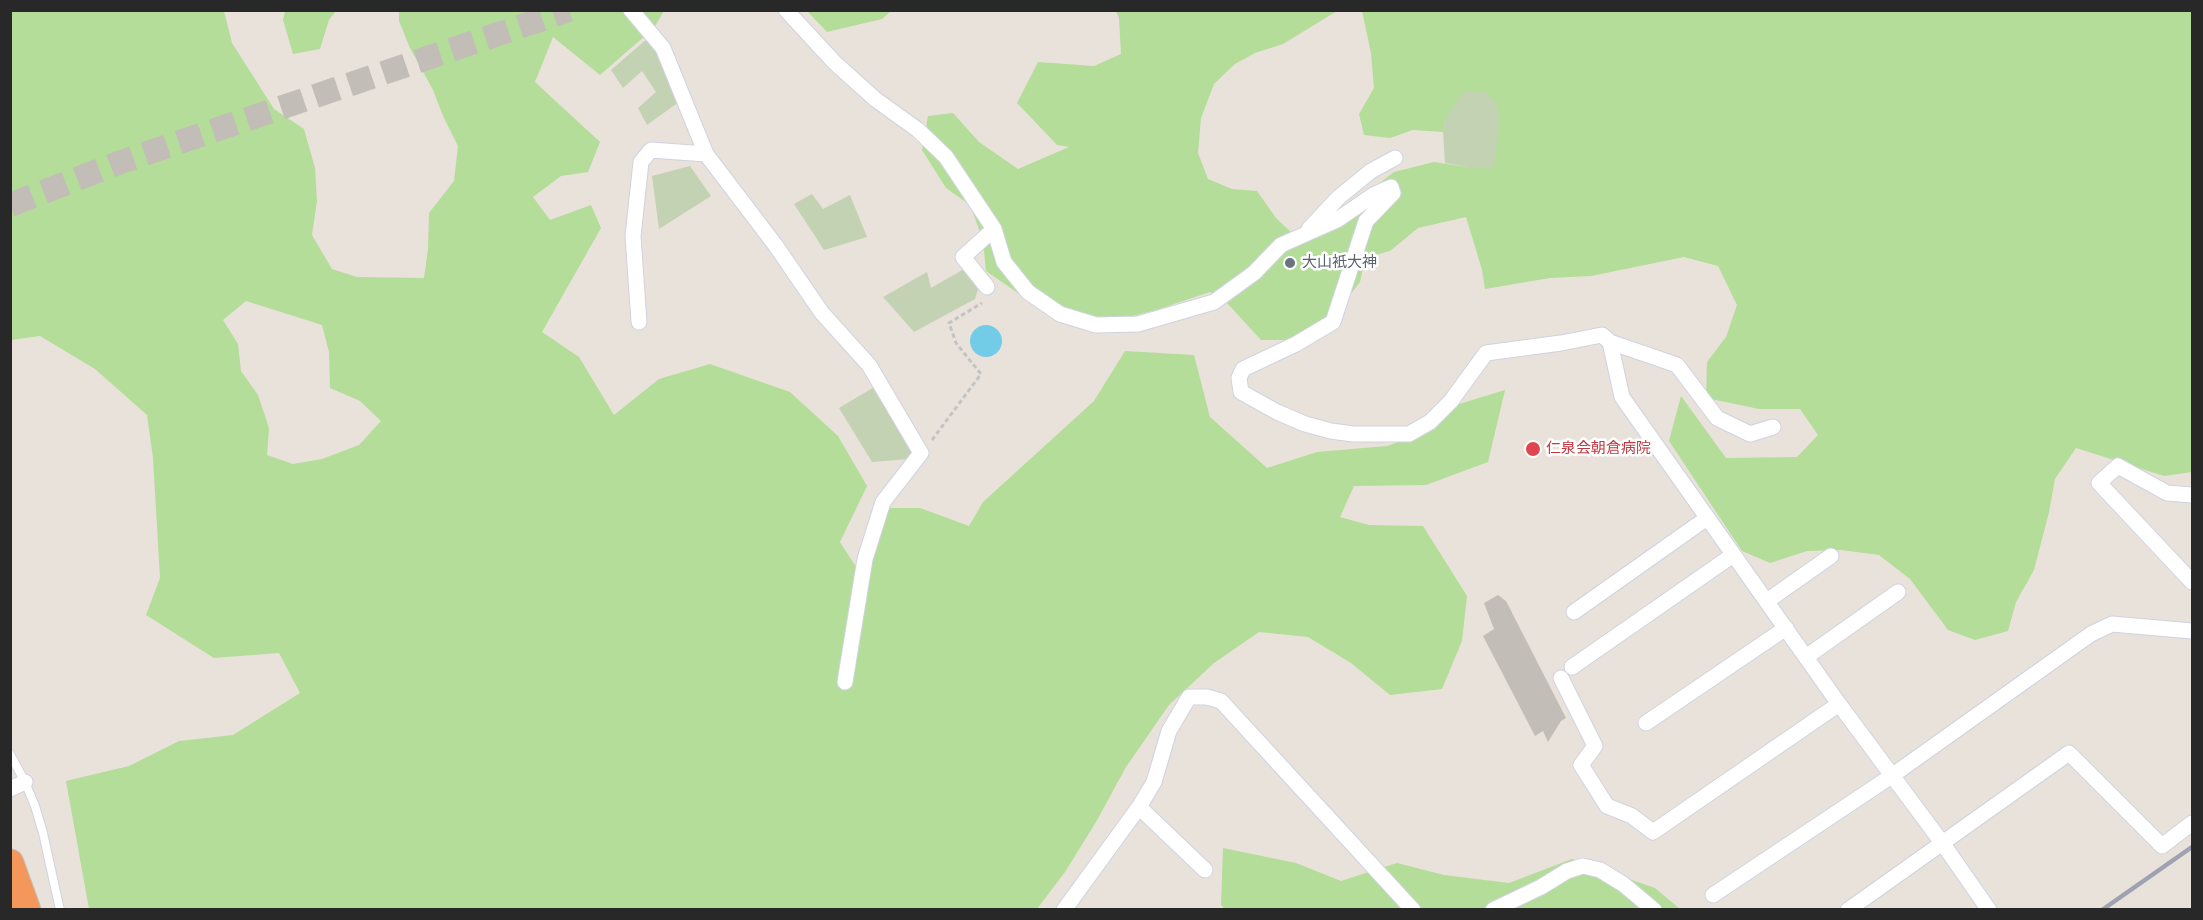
<!DOCTYPE html>
<html>
<head>
<meta charset="utf-8">
<style>
  body { margin:0 }
  #map { position:relative; width:2203px; height:920px; overflow:hidden; background:#e9e2da; font-family:"Titillium Web",sans-serif }
  canvas { display:block }
  .frame { position:absolute; inset:0; border:12px solid #282828; pointer-events:none }
</style>
</head>
<body>
<div id="map">
<canvas width="2203" height="920"></canvas>
<div class="frame"></div>
</div>
<script>
const c = document.querySelector('canvas').getContext('2d');
c.lineJoin = 'round';
function fillPath(path, color) {
  c.fillStyle = color;
  c.fill(path, 'evenodd');
}
function toPath(rows) {
  const path = new Path2D();
  for (const r of rows) {
    if (r.length === 3) {
      path.moveTo(r[0] + r[2], r[1]);
      path.arc(r[0], r[1], r[2], 0, 2 * Math.PI);
      continue;
    }
    path.moveTo(r[0], r[1]);
    for (let i = 2; i < r.length; i += 2) path.lineTo(r[i], r[i + 1]);
  }
  return path;
}
function trace(path, color, width, dash) {
  c.strokeStyle = color;
  c.lineWidth = width;
  c.lineCap = dash ? 'butt' : 'round';
  c.setLineDash(dash || []);
  c.stroke(path);
}
function drawText(font, color, halo, rows, align = 'center') {
  c.font = font + ' "Titillium Web","Noto Sans JP",sans-serif';
  c.lineWidth = 5;
  c.setLineDash([]);
  c.textBaseline = 'middle';
  c.strokeStyle = halo;
  c.fillStyle = color;
  for (const [text, x, y, turn = 0] of rows) {
    c.save();
    c.translate(x, y);
    c.rotate((+turn || 0) * Math.PI / 180);
    c.textAlign = isNaN(turn) ? turn : align;
    if (halo) c.strokeText(text, 0, 0);
    c.fillText(text, 0, 0);
    c.restore();
  }
}
const green = toPath([
  [10,11,224,11,232,43,274,109,304,129,315,168,317,201,312,235,332,269,357,277,424,278,428,249,429,213,454,181,458,146,443,116,433,90,410,48,399,21,399,11,664,11,654,28,600,75,553,37,535,82,600,142,588,172,561,176,533,197,550,220,591,205,601,228,542,332,579,357,614,415,659,379,710,364,790,392,838,436,867,486,840,542,858,570,888,508,920,508,969,526,983,502,1094,401,1125,351,1194,355,1210,417,1267,468,1317,452,1387,446,1430,431,1459,404,1505,390,1488,462,1426,485,1354,486,1340,517,1369,525,1423,526,1467,596,1462,641,1442,689,1390,695,1351,663,1308,637,1259,632,1214,663,1169,705,1126,767,1096,822,1065,872,1037,909,89,909,66,781,129,766,179,741,233,735,300,693,279,653,214,658,146,615,160,578,153,458,147,415,95,369,40,336,11,340],
  [246,301,322,325,329,352,330,388,360,401,381,421,359,445,322,459,293,464,267,455,269,428,258,395,241,371,238,344,223,320],
  [285,11,336,11,329,20,320,49,293,54,283,20],
  [807,11,891,11,882,19,827,32],
  [1116,11,1337,11,1283,44,1255,53,1235,64,1214,84,1201,118,1198,153,1208,179,1232,189,1257,191,1276,218,1294,235,1359,199,1394,172,1434,162,1467,167,1445,119,1443,132,1413,130,1390,138,1364,135,1359,114,1374,88,1371,53,1362,11,2192,11,2192,472,2164,476,2076,448,2055,479,2049,512,2034,570,2016,602,2008,631,1975,640,1948,630,1910,579,1879,555,1841,550,1807,551,1770,563,1742,551,1669,441,1681,396,1726,458,1797,457,1818,435,1800,409,1759,409,1706,398,1707,362,1726,337,1737,305,1718,266,1684,257,1591,276,1550,278,1485,289,1482,270,1466,217,1418,228,1390,251,1365,258,1360,282,1331,319,1292,340,1261,340,1227,303,1210,292,1153,311,1103,323,1051,316,986,271,983,240,970,205,946,188,922,150,928,116,953,113,979,142,1018,169,1069,147,1057,145,1017,103,1038,62,1094,66,1121,54,1119,18],
  [1223,848,1296,863,1341,881,1397,863,1444,875,1509,883,1572,859,1655,888,1680,909,1226,910,1221,905]
]);
const cemetery = toPath([
  [648,38,662,51,683,99,647,125,638,108,656,92,642,71,623,88,611,70],
  [1463,92,1485,92,1498,106,1499,128,1494,167,1467,167,1445,163,1443,132,1445,119],
  [690,166,711,196,659,229,652,176],
  [812,194,823,209,850,195,867,237,824,250,794,204],
  [964,269,978,289,975,299,914,332,883,297,927,272,931,288],
  [876,386,916,454,910,459,872,462,839,408]
]);
const water = toPath([
  [986,341,16]
]);
const building = toPath([
  [1498,595,1506,601,1566,718,1561,721,1548,742,1543,731,1535,736,1483,636,1494,629,1484,603]
]);
const trunkTunnel = toPath([
  [10,205,118,163,569,10]
]);
const path = toPath([
  [932,440,981,374,956,343,949,323,982,303]
]);
const service = toPath([
  [10,754,25,782,35,806,43,833,60,910]
]);
const minor = toPath([
  [631,10,663,48,706,154,776,246,822,313,869,365,921,453,883,502,865,559,845,682],
  [786,10,835,63,875,99,918,130,946,157,994,229,1004,262,1028,292,1060,314,1096,325,1138,324,1214,302,1254,273,1281,245,1337,220,1375,194,1391,187,1393,193,1366,221,1333,322,1296,344,1243,369,1239,378,1241,392,1277,412,1305,424,1331,431,1353,434,1409,434,1430,422,1451,401,1486,353,1561,343,1602,335,1610,342,1622,397,1839,704,1943,844,1989,910],
  [1309,229,1339,197,1371,171,1395,158],
  [987,287,963,257,994,229],
  [639,322,633,236,641,162,651,150,706,154],
  [1610,342,1677,365,1717,418,1750,434,1773,427],
  [2192,495,2167,493,2118,466,2099,483,2192,582],
  [1767,601,1831,556],
  [1574,612,1707,518],
  [1806,657,1898,592],
  [1572,667,1733,555],
  [1561,678,1595,746,1581,765,1607,806,1632,816,1653,832,1839,704],
  [1646,723,1786,628],
  [10,789,25,782],
  [1139,807,1205,870],
  [1713,895,1893,775,2091,634,2112,624,2192,631],
  [1064,910,1139,807,1154,782,1169,731,1189,697,1207,697,1221,701,1413,910],
  [1493,910,1541,887,1567,871,1583,866,1600,870,1623,884,1654,910],
  [1848,910,2069,753,2162,846,2192,823]
]);
const motorway = toPath([
  [10,863,27,910]
]);
const rail = toPath([
  [2102,910,2192,847]
]);
const markers = [
  [1290,263,6,"#6b7280"],
  [1533,449,8,"#e0444e"]
];
const worshipNames = [
  ["大山衹大神",1302,263]
];
const healthNames = [
  ["仁泉会朝倉病院",1546,449]
];
fillPath(green, '#b3dd99');
fillPath(cemetery, '#c3d2b2');
fillPath(water, '#72cce7');
fillPath(building, '#c2bdb6');
trace(trunkTunnel, '#c2bdb6', 24, [24, 12]);
trace(service, '#cfd3e0', 10);
trace(minor, '#cfd3e0', 17);
trace(motorway, '#c3c3c3', 29);
trace(path, '#c3c3c3', 3, [4.5, 3]);
trace(service, '#fff', 8);
trace(minor, '#fff', 15);
trace(motorway, '#f4975a', 27);
trace(rail, '#9da1b1', 4.5);
for (const [x, y, r, color] of markers) {
  const dot = new Path2D();
  dot.arc(x, y, r, 0, 2 * Math.PI);
  c.fillStyle = color;
  c.fill(dot);
  trace(dot, '#fff', 2);
}
drawText('15px', '#5b616d', '#fff', worshipNames, 'left');
drawText('15px', '#be3a42', '#fff', healthNames, 'left');
</script>
</body>
</html>
